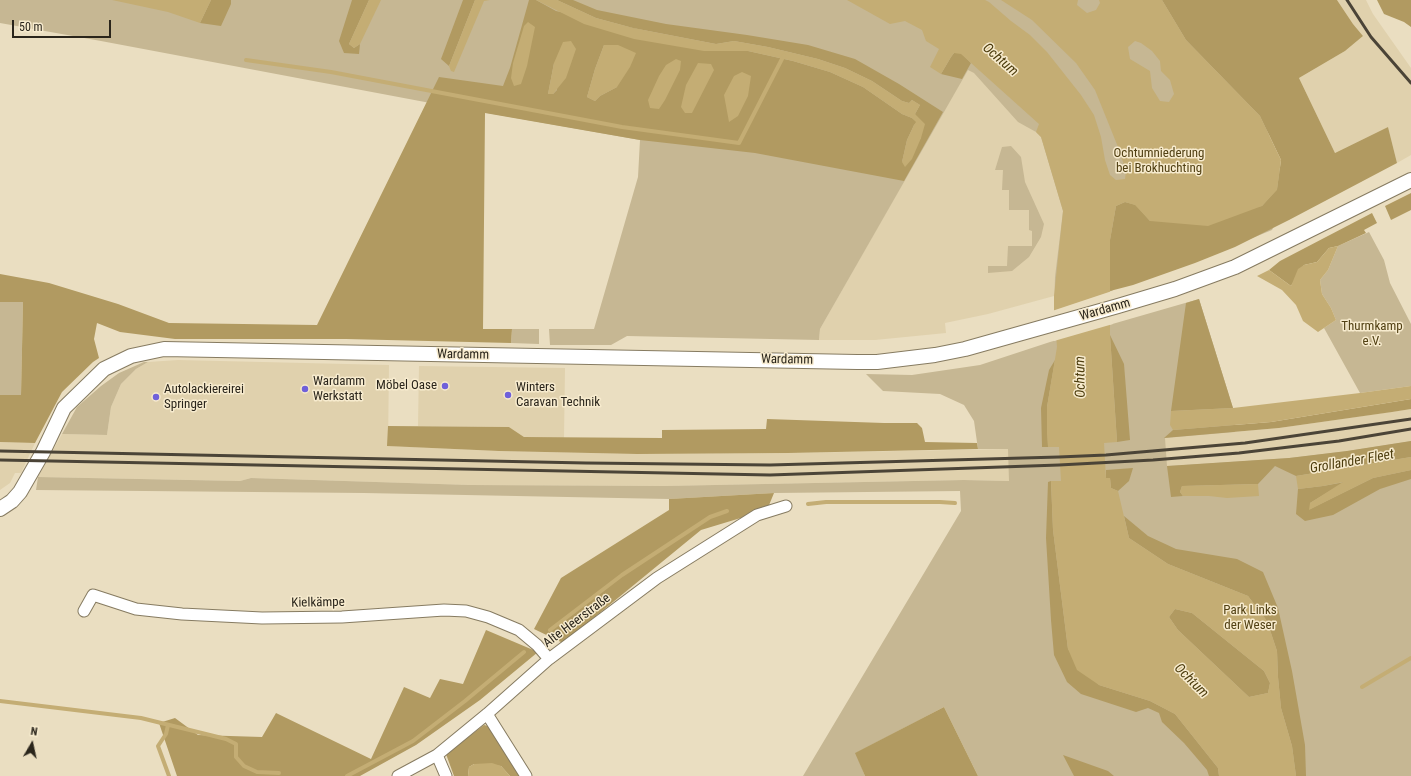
<!DOCTYPE html>
<html>
<head>
<meta charset="utf-8">
<style>
  body { margin:0 }
  #map { position:relative; width:1411px; height:776px; overflow:hidden; background:#eadec1; font-family:"Roboto Condensed",sans-serif }
  canvas { display:block }
  .north { position:absolute; left:12px; top:724px; width:40px; height:40px; -webkit-text-stroke:3px #f7ebce; paint-order:stroke; rotate:9deg; font-size:11px; font-weight:700; line-height:16px; text-align:center; color:#2a251b }
  .north::after { content:''; display:block; margin:auto; width:14px; height:18px; background:#2a251b; clip-path:polygon(50% 0,100% 100%,50% 72%,0 100%) }
  .scale { position:absolute; left:12px; top:20px; width:99px; height:18px; box-sizing:border-box; border:2px solid #2a251b; border-top:0; padding-left:5px; font-size:12px; line-height:14px; white-space:nowrap; color:#2a251b; -webkit-text-stroke:3px #f7ebce; paint-order:stroke }
</style>
</head>
<body>
<div id="map">
<canvas width="1411" height="776"></canvas>
<div class="north">N</div>
<div class="scale">50 m</div>
</div>
<script>
const c = document.querySelector('canvas').getContext('2d');
c.lineJoin = 'round';
function fillPath(path, color) {
  c.fillStyle = color;
  c.fill(path, 'evenodd');
}
function toPath(rows) {
  const path = new Path2D();
  for (const r of rows) {
    path.moveTo(r[0], r[1]);
    for (let i = 2; i < r.length; i += 2) path.lineTo(r[i], r[i + 1]);
  }
  return path;
}
function trace(path, color, width, dash) {
  c.strokeStyle = color;
  c.lineWidth = width;
  c.lineCap = dash ? 'butt' : 'round';
  c.setLineDash(dash || []);
  c.stroke(path);
}
function drawText(font, color, halo, rows, align = 'center') {
  c.font = font + ' "Roboto Condensed",sans-serif';
  c.lineWidth = 3;
  c.setLineDash([]);
  c.textBaseline = 'middle';
  c.strokeStyle = halo;
  c.fillStyle = color;
  for (const [text, x, y, turn = 0] of rows) {
    c.save();
    c.translate(x, y);
    c.rotate((+turn || 0) * Math.PI / 180);
    c.textAlign = isNaN(turn) ? turn : align;
    if (halo) c.strokeText(text, 0, 0);
    c.fillText(text, 0, 0);
    c.restore();
  }
}
const built = toPath([
  [1337,0,1366,0,1373,14,1411,68,1411,155,1397,163,1388,127,1335,153,1299,78,1345,51,1363,36,1353,24],
  [971,63,1041,137,1063,211,1054,296,988,314,945,323,946,333,875,340,819,340,820,329],
  [178,360,389,365,388,446,499,451,637,454,788,453,1008,449,1059,446,1009,481,964,480,665,486,470,485,251,478,240,481,38,477,62,434,107,435,111,407,121,384,136,369,148,362],
  [419,366,565,368,564,438,524,437,509,427,418,426],
  [1411,409,1411,441,1347,451,1289,458,1106,470,1117,442,1279,428],
  [0,442,35,443,21,473,15,473,10,483,0,490]
]);
const green = toPath([
  [0,0,1227,0,1288,197,1272,230,1174,270,1131,267,1112,291,1054,310,1055,277,1063,211,1041,137,1036,132,1018,122,974,73,968,70,820,329,819,340,627,336,611,345,550,345,549,329,594,329,638,177,640,140,425,102,101,41,0,23],
  [1011,146,1021,157,1025,182,1044,224,1041,237,1029,257,1012,271,988,273,988,266,1007,266,1008,246,1032,246,1032,231,1029,230,1029,210,1009,210,1009,190,1002,190,1003,170,995,170,1002,147],
  [1369,232,1384,260,1390,283,1411,324,1411,386,1360,393,1324,328,1336,320,1331,308,1322,294,1320,280,1328,270,1338,246],
  [1199,299,1233,408,1235,432,1165,438,1167,466,1289,458,1347,451,1411,441,1411,776,978,776,944,707,856,753,865,776,803,776,961,511,960,491,774,493,669,499,364,493,36,490,38,477,240,481,251,478,470,485,665,486,964,480,1009,481,1008,449,978,449,974,421,964,405,940,394,883,391,866,374,912,375,980,365,1050,342],
  [0,302,23,302,21,396,0,395],
  [512,329,539,329,539,344,511,343],
  [144,362,148,362,136,369,121,384,111,407,107,435,62,434,77,407,101,386,119,373]
]);
const forest = toPath([
  [211,0,231,0,231,4,221,26,200,23],
  [352,0,369,0,349,44,354,48,360,44,359,54,344,53,339,41],
  [463,0,475,0,449,66,441,59],
  [529,0,536,0,556,11,734,51,748,51,793,61,830,72,863,87,902,114,912,118,917,122,914,125,907,140,902,162,921,138,915,114,920,105,912,100,909,103,902,101,872,81,845,68,818,59,768,47,734,41,716,44,633,28,596,18,557,0,573,0,597,10,666,24,747,35,808,45,855,59,899,84,943,112,904,181,755,153,640,140,485,113,483,329,512,329,511,343,346,339,175,339,120,332,97,323,94,339,99,358,93,362,62,392,35,443,0,442,0,395,21,395,23,302,0,302,0,274,49,283,118,304,169,323,317,325,439,77,503,86,510,68],
  [604,45,617,87,600,96,595,101,587,97,595,69],
  [554,63,557,90,553,94,548,94],
  [1162,0,1337,0,1353,24,1363,36,1345,51,1299,78,1335,153,1388,127,1397,163,1289,220,1235,247,1195,263,1133,285,1110,291,1110,240,1116,206,1125,202,1136,205,1150,221,1262,206,1277,189,1281,160,1260,116,1186,40],
  [1377,0,1411,0,1411,27,1404,22,1384,14],
  [954,53,961,53,971,63,962,79,941,74,951,57],
  [1411,193,1411,210,1391,220,1385,206],
  [1372,213,1377,223,1364,230,1366,233,1338,246,1329,248,1317,262,1304,265,1291,286,1269,270,1280,261],
  [1199,299,1233,408,1171,411,1186,303],
  [1110,335,1124,364,1130,440,1117,442],
  [1055,360,1047,407,1048,447,1042,447,1041,408,1049,370],
  [1411,399,1411,409,1392,412,1279,428,1164,438,1173,430,1271,422],
  [767,419,884,423,917,423,922,428,925,442,977,443,978,449,788,453,637,454,499,451,387,446,388,426,509,427,524,437,662,438,662,430,766,429],
  [1411,441,1411,457,1296,476,1275,466,1258,484,1182,486,1180,492,1183,496,1171,497,1167,466,1289,458,1347,451],
  [1133,468,1129,481,1118,491,1111,488,1110,478,1106,478,1106,470],
  [1411,470,1411,479,1380,489,1333,515,1305,521,1296,514,1298,489,1323,486,1345,482,1310,503,1310,509,1373,478],
  [1051,481,1053,530,1068,649,1099,685,1150,701,1175,714,1218,768,1219,776,1209,776,1207,770,1184,743,1162,722,1159,713,1148,708,1136,712,1081,694,1067,682,1054,655,1051,620,1046,538,1048,482],
  [774,493,767,510,701,530,563,643,534,629,561,578,669,510,669,499],
  [1124,516,1148,536,1176,549,1237,559,1263,572,1278,608,1292,671,1305,745,1306,776,1296,776,1292,746,1281,708,1278,677,1277,651,1267,621,1248,596,1168,564,1129,538],
  [1175,609,1192,613,1264,671,1270,683,1268,693,1249,697,1178,630,1169,617],
  [486,630,538,652,480,700,416,745,360,776,177,776,159,723,175,718,198,735,262,737,276,713,371,759,404,687,430,698,440,679,463,684],
  [944,707,978,776,865,776,855,753],
  [484,725,488,726,520,776,510,776,501,766,474,764,469,767,468,776,454,776,446,754],
  [1063,755,1108,771,1114,776,1074,776]
]);
const water = toPath([
  [112,0,211,0,200,23,168,12],
  [369,0,381,0,360,44,354,48,349,44],
  [475,0,490,0,484,1,454,72,451,71,449,66],
  [536,0,557,0,596,18,633,28,716,44,734,41,768,47,818,59,845,68,872,81,902,101,909,103,912,100,920,105,915,114,925,124,921,138,912,159,905,167,902,162,907,140,914,125,916,122,912,118,902,114,863,87,830,72,793,61,748,51,704,51,634,39,584,24],
  [847,0,985,0,989,2,1011,21,1030,35,1047,52,1081,95,1094,115,1101,137,1105,160,1110,175,1116,180,1125,179,1126,171,1118,147,1095,90,1076,63,1032,20,1001,0,1078,0,1077,5,1087,13,1096,10,1100,3,1099,0,1162,0,1186,40,1260,116,1281,160,1277,190,1262,206,1208,226,1150,221,1135,205,1125,202,1116,206,1110,240,1110,335,1117,442,1104,443,1106,478,1110,478,1111,488,1118,491,1129,538,1168,564,1248,596,1267,621,1277,651,1278,677,1281,708,1292,746,1296,776,1219,776,1218,768,1175,714,1150,701,1099,685,1077,670,1068,649,1053,530,1051,481,1061,481,1059,447,1048,447,1047,434,1047,407,1057,347,1054,310,1054,296,1063,211,1041,137,1036,132,1039,124,961,54,954,53,951,57,941,74,930,67,939,49,926,41,922,30,905,21,890,24],
  [1135,41,1141,43,1152,51,1160,61,1161,71,1170,80,1174,94,1169,102,1160,101,1152,88,1150,71,1130,59,1128,47],
  [1175,609,1192,613,1264,671,1270,683,1268,693,1249,697,1178,630,1169,617],
  [528,22,535,27,527,66,521,84,514,86,511,78,513,63,524,26],
  [571,41,576,49,566,78,553,94,548,94,554,63,563,42],
  [604,45,618,45,636,53,630,67,617,87,600,96,595,101,587,97,595,69],
  [676,59,681,61,680,70,665,100,659,109,650,108,648,100,659,76,666,65],
  [698,63,711,64,714,70,692,113,685,113,681,107,686,85],
  [742,72,751,76,748,96,738,116,729,122,724,95,734,76],
  [1338,246,1328,270,1320,280,1322,294,1331,308,1336,320,1318,332,1303,321,1296,305,1282,290,1257,276,1269,270,1291,286,1298,269,1304,265,1317,262,1329,248],
  [1411,386,1411,399,1271,422,1173,430,1170,425,1171,411,1233,408,1360,393],
  [1411,457,1411,470,1373,478,1309,510,1310,503,1343,482,1323,486,1298,489,1296,476],
  [1258,484,1259,496,1227,498,1209,496,1183,496,1180,492,1182,486],
  [492,763,501,766,510,776,468,776,469,767,474,764]
]);
const pier = toPath([
  [1112,291,1113,324,1054,341,1052,311]
]);
const stream = toPath([
  [246,60,331,72,622,127,739,143,784,55],
  [808,504,826,502,940,502,955,503],
  [550,630,622,575,710,517,727,511],
  [1362,687,1411,658],
  [0,701,141,718,226,739,236,744,236,757,244,766,257,772,279,773],
  [168,725,166,734,158,746,169,776],
  [347,776,413,741,465,701,524,652]
]);
const minor = toPath([
  [84,611,93,595,136,609,182,614,262,618,342,617,444,610,466,611,488,617,519,630,537,645,549,659],
  [487,714,526,776],
  [437,755,446,776],
  [398,776,437,755,487,714,549,659,657,578,757,515,786,506]
]);
const tertiary = toPath([
  [0,509,12,501,20,492,43,452,64,408,104,369,131,356,164,349,857,362,877,362,935,355,965,349,1118,306,1175,289,1235,267,1411,180]
]);
const rail = toPath([
  [1347,0,1371,37,1411,83],
  [0,451,586,463,770,465,1059,457,1106,455,1245,443,1411,419],
  [0,460,770,475,1059,465,1153,460,1239,453,1339,441,1411,429]
]);
const markers = [
  [445,386,4,"#6f60da"],
  [305,389,4,"#6f60da"],
  [508,395,4,"#6f60da"],
  [156,397,4,"#6f60da"]
];
const parkNames = [
  ["Ochtumniederung",1159,154],
  ["bei Brokhuchting",1159,169],
  ["Thurmkamp",1372,327],
  ["e.V.",1372,342],
  ["Park Links",1250,611],
  ["der Weser",1250,626]
];
const streetNames = [
  ["Wardamm",1105,310,-16],
  ["Wardamm",463,355,1],
  ["Wardamm",787,360,1],
  ["Kielkämpe",318,603,-1],
  ["Alte Heerstraße",577,621,-37]
];
const poiNames = [
  ["Wardamm",313,382],
  ["Werkstatt",313,397],
  ["Möbel Oase",437,386,"right"],
  ["Winters",516,388],
  ["Caravan Technik",516,403],
  ["Autolackiereirei",164,390],
  ["Springer",164,405]
];
const waterNames = [
  ["Ochtum",1000,60,41],
  ["Ochtum",1081,377,-91],
  ["Grollander Fleet",1352,462,-10],
  ["Ochtum",1191,681,45]
];
fillPath(built, '#e0d1ad');
fillPath(green, '#c6b793');
fillPath(forest, '#b19a61');
fillPath(water, '#c4ad74');
fillPath(pier, '#eadec1');
trace(stream, '#c4ad74', 4);
trace(minor, '#867b61', 13);
trace(tertiary, '#867b61', 16);
trace(minor, '#fff', 11);
trace(tertiary, '#fff', 14);
trace(rail, '#4b4437', 3);
for (const [x, y, r, color] of markers) {
  const dot = new Path2D();
  dot.arc(x, y, r, 0, 2 * Math.PI);
  c.fillStyle = color;
  c.fill(dot);
  trace(dot, '#f7ebce', 1.5);
}
drawText('13px', '#514013', '#f7ebce', parkNames);
drawText('13px', '#2a251b', '#f7ebce', streetNames);
drawText('13px', '#2a251b', '#f7ebce', poiNames, 'left');
drawText('italic 14px', '#4c3c0d', '#f7ebce', waterNames);
</script>
</body>
</html>
